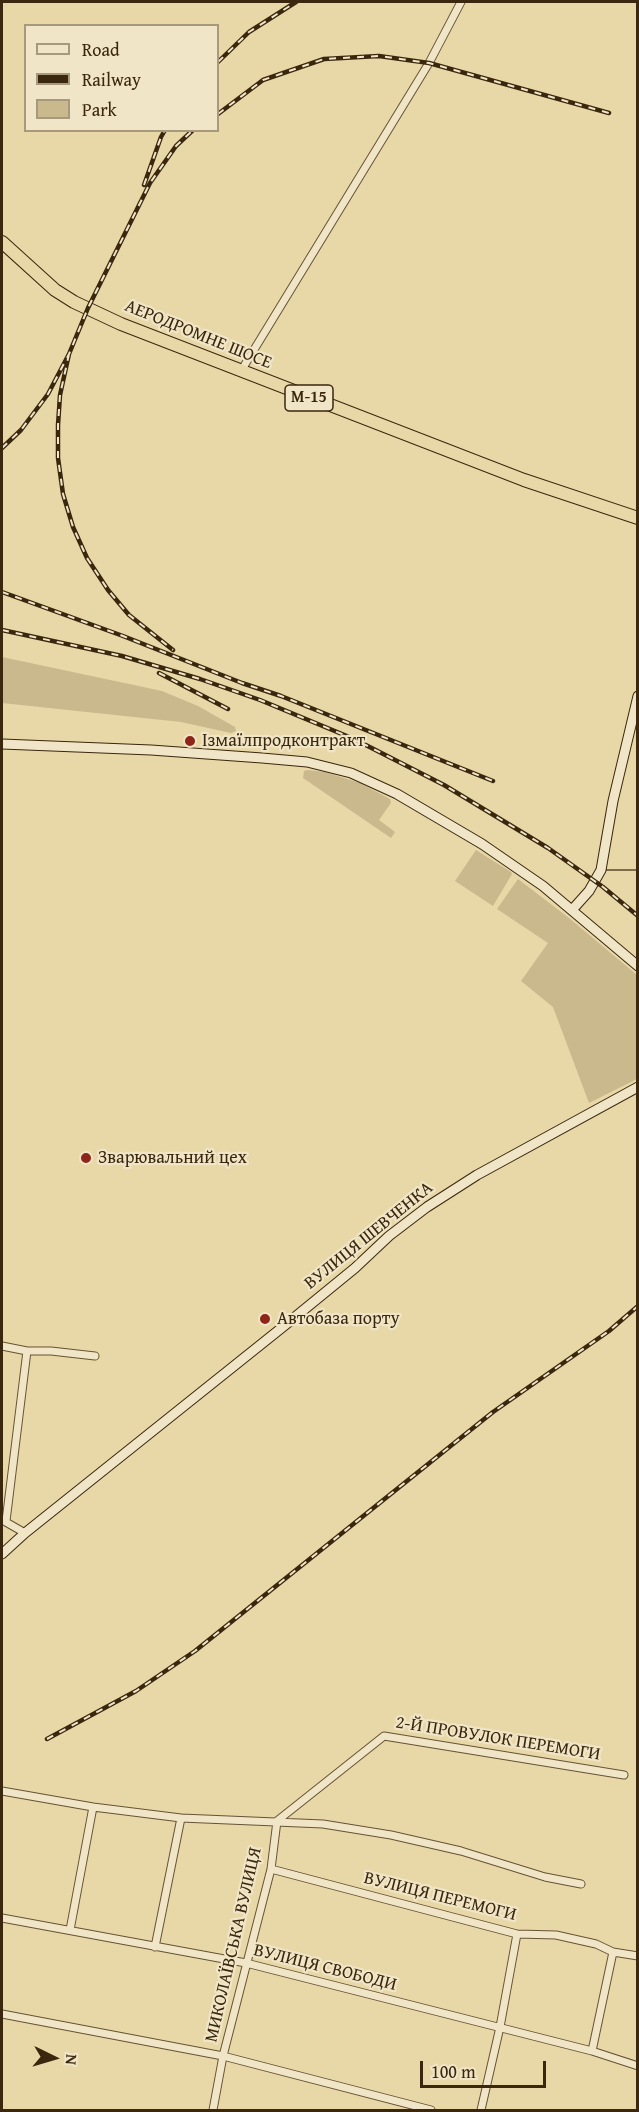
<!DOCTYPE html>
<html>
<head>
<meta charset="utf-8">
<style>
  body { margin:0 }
  #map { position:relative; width:639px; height:2112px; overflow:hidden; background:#e8d7a7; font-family:"Gentium Book Plus",serif }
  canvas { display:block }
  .frame { position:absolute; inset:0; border:3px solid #3a270d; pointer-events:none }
  .legend { position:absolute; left:24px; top:24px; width:195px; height:108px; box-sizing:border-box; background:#f0e5c6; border:2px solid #a7997c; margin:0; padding:8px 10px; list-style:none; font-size:18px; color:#3a270d }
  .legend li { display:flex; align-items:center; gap:12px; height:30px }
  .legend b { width:30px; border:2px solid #a7997c }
  .north { position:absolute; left:24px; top:2028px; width:60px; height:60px; -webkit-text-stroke:4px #f0e5c6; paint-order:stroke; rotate:95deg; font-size:16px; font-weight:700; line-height:24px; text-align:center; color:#3a270d }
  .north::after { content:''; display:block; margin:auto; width:21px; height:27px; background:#3a270d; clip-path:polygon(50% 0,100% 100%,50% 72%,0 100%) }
  .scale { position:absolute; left:420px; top:2061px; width:126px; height:27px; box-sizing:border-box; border:3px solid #3a270d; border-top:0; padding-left:8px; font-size:18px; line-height:21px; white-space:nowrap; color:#3a270d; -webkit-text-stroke:4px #f0e5c6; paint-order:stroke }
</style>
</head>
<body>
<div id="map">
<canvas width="639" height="2112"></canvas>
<div class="frame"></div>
<ul class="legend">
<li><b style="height:8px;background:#f0e5c6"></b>Road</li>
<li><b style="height:8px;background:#3a270d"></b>Railway</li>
<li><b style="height:16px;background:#cab98d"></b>Park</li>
</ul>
<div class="north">N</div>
<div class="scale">100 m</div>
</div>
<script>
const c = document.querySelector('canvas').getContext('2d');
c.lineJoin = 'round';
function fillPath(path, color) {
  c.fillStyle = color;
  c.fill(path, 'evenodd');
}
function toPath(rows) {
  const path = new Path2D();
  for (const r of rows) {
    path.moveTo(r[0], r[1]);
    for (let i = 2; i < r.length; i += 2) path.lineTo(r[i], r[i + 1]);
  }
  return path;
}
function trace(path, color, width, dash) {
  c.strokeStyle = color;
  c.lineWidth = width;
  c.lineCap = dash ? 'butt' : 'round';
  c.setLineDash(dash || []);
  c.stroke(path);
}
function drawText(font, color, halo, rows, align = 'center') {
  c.font = font + ' "Gentium Book Plus",serif';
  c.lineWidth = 4.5;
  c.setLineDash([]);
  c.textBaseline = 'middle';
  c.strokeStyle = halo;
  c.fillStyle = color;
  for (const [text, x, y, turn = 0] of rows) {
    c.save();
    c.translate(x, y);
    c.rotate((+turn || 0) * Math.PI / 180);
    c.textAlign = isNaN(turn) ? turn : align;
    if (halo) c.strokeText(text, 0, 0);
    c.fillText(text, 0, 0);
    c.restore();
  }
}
const green = toPath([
  [2,657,162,691,198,706,235,727,236,731,231,733,181,722,2,703],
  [308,770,325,772,360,783,390,799,391,803,379,820,395,832,391,838,303,778,304,771],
  [476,850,511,872,512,874,493,906,455,881],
  [518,879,569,918,637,975,637,1079,589,1103,553,1007,521,981,548,943,497,909]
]);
const stream = toPath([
  [604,870,637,870]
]);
const street = toPath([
  [241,371,429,63,461,2],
  [2,1346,27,1351,51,1351,95,1356],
  [4,1521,25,1533],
  [6,1521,27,1351],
  [2,1791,93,1807,181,1818,323,1824,391,1835,461,1851,545,1877,581,1884],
  [277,1821,384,1736,624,1775],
  [271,1869,517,1934,556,1935,596,1944,613,1952,638,1956],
  [2,1918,246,1963,592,2051,638,2066],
  [70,1930,93,1807],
  [155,1947,181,1818],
  [2,2014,223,2056,431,2110],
  [592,2051,613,1952],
  [213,2110,223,2056,271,1869,277,1821],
  [481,2110,500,2027,517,1934]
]);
const secondary = toPath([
  [2,744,151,750,262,758,307,762,351,773,397,794,482,844,543,886,638,966],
  [572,910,589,891,601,870,613,801,638,696],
  [2,1554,25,1533,284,1326,355,1268,389,1236,427,1207,477,1175,638,1087]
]);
const highway = toPath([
  [2,242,55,290,74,302,121,324,524,480,638,518]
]);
const rail = toPath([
  [218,62,249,32,296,2],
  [218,114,263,80,324,59,379,56,429,63,609,113],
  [144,185,161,137,165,130],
  [69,354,60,395,58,425,58,458,63,494,73,527,87,558,108,590,129,615,173,650],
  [2,448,21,430,48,394,69,354,88,308,150,183,176,146,193,130],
  [2,592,123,636,242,683,281,696,493,781],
  [2,630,122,656,200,679,260,700,354,739,444,785,548,848,603,887,638,916],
  [159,673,228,709],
  [47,1739,136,1691,195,1651,493,1412,609,1331,638,1306]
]);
const markers = [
  [190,741,6,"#8f2418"],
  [86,1158,6,"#8f2418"],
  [265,1319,6,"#8f2418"]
];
const shields = [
  [309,398,48]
];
const shieldNames = [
  ["М-15",309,398]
];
const streetNames = [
  ["АЕРОДРОМНЕ ШОСЕ",198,335,22],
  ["ВУЛИЦЯ ШЕВЧЕНКА",369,1236,-39],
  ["2-Й ПРОВУЛОК ПЕРЕМОГИ",498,1739,9],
  ["ВУЛИЦЯ ПЕРЕМОГИ",440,1897,14],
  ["МИКОЛАЇВСЬКА ВУЛИЦЯ",234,1945,-77],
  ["ВУЛИЦЯ СВОБОДИ",325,1968,14]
];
const poiNames = [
  ["Ізмаїлпродконтракт",202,741],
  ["Зварювальний цех",98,1158],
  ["Автобаза порту",277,1319]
];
fillPath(green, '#cab98d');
trace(stream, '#7f6d4a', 2);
trace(street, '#665334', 9);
trace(secondary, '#3a270d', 11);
trace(highway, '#3a270d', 14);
trace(street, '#f0e5c6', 7);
trace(secondary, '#f0e5c6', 9);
trace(highway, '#e8d7a7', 12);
trace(rail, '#3a270d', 4.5);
trace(rail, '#f0e5c6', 2, [7]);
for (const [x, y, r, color] of markers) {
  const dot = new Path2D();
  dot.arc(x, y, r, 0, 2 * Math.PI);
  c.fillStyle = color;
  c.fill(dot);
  trace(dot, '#f0e5c6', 2);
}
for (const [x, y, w] of shields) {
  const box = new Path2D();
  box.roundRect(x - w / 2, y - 13, w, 26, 4.5);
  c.fillStyle = '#f0e5c6';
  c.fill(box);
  trace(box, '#3a270d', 1.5);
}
drawText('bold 16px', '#3a270d', null, shieldNames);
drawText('18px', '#3a270d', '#f0e5c6', streetNames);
drawText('18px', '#3a270d', '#f0e5c6', poiNames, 'left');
</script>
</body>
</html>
